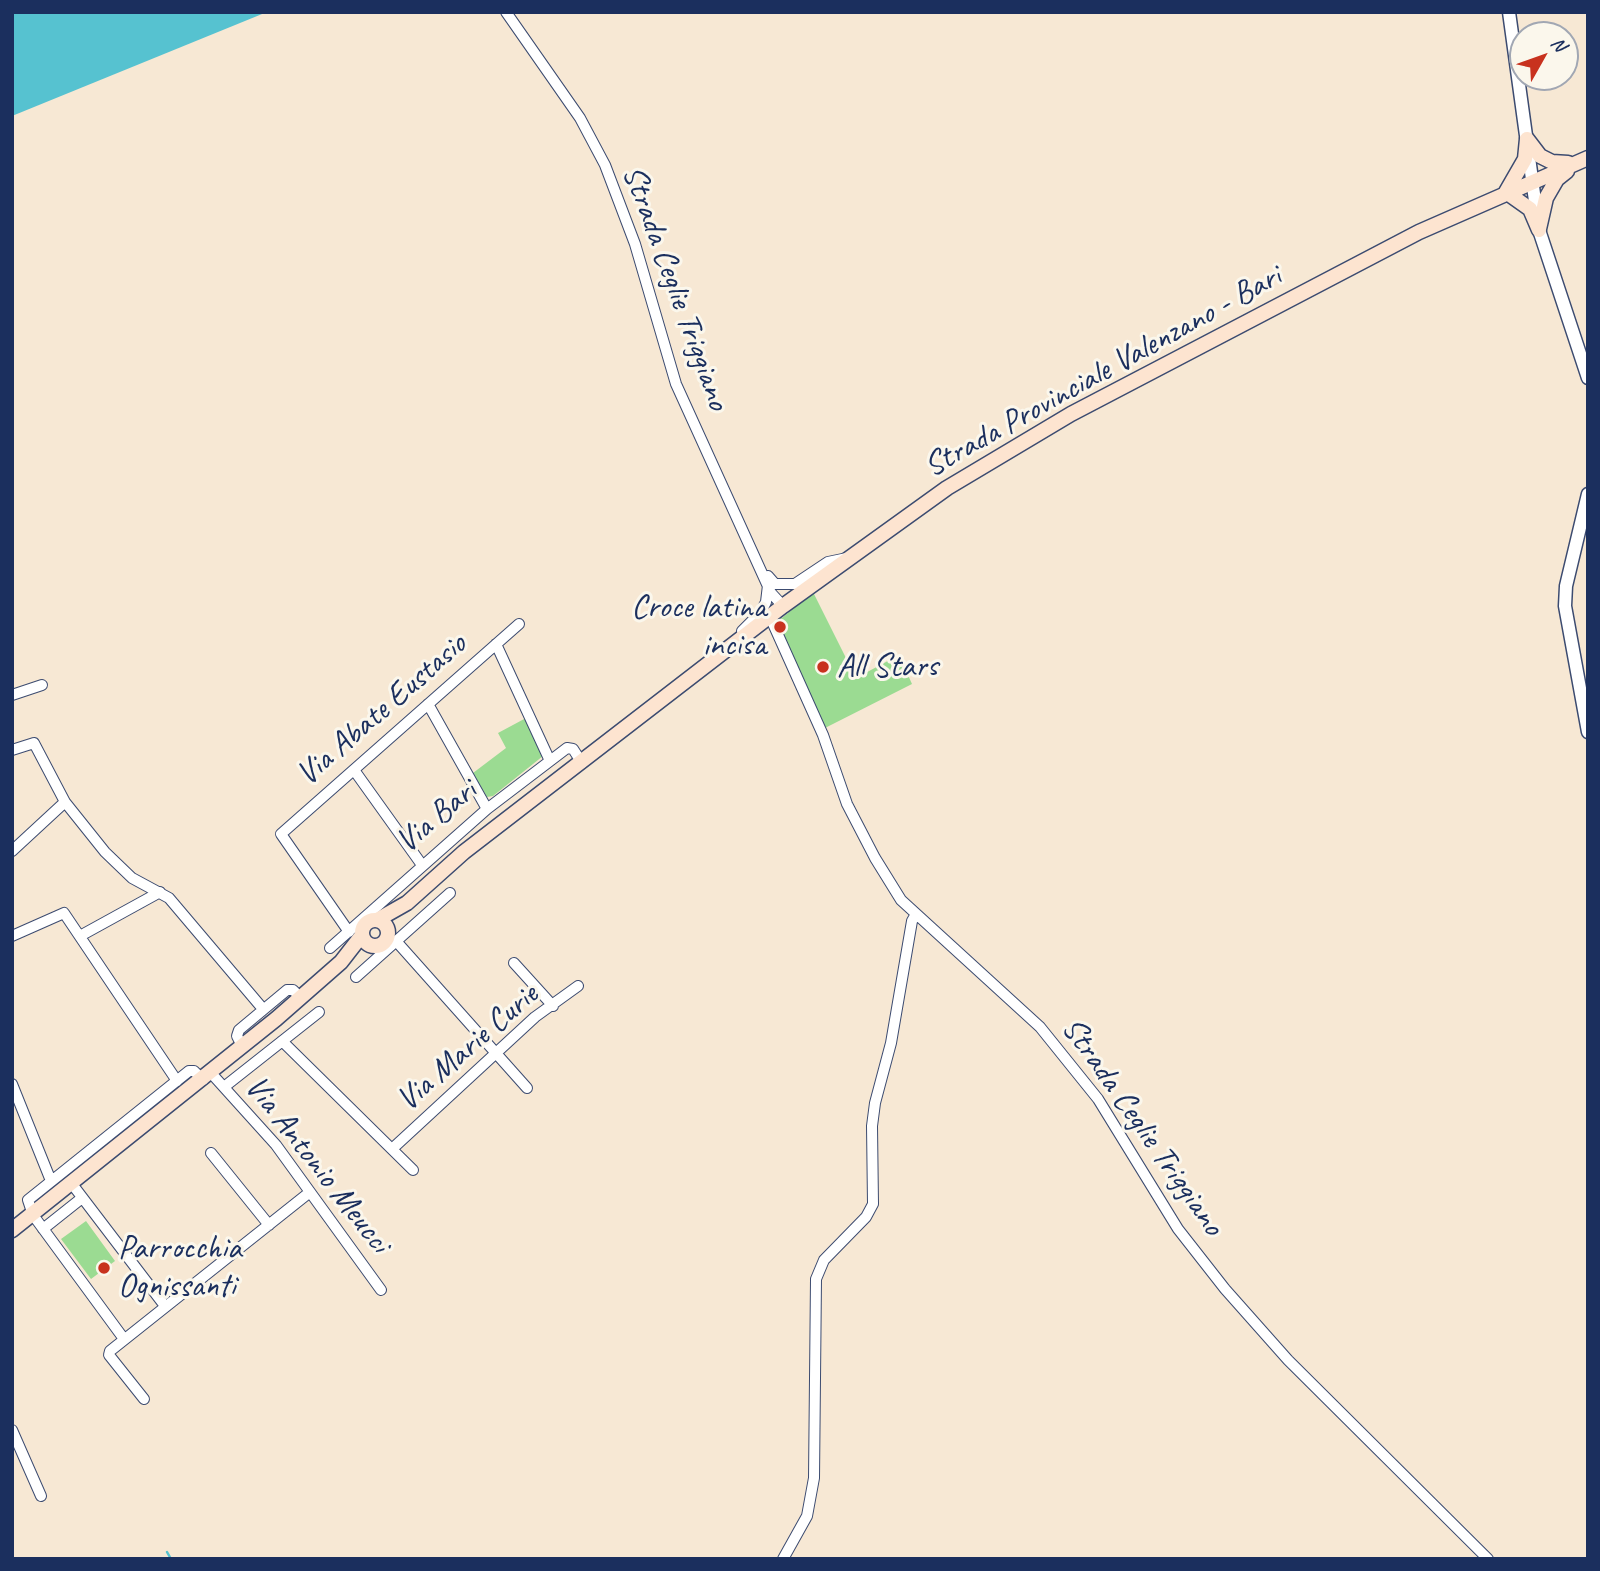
<!DOCTYPE html>
<html>
<head>
<meta charset="utf-8">
<style>
  body { margin:0 }
  #map { position:relative; width:1600px; height:1571px; overflow:hidden; background:#f7e8d4; font-family:Caveat,sans-serif }
  canvas { display:block }
  .frame { position:absolute; inset:0; border:14px solid #1b2f5e; pointer-events:none }
  .north { position:absolute; left:1509px; top:21px; width:70px; height:70px; box-sizing:border-box; background:#fbf7ec; border:2px solid #a1a7b3; border-radius:50%; rotate:50deg; font-size:19px; font-weight:700; line-height:28px; text-align:center; color:#1b2f5e }
  .north::after { content:''; display:block; margin:auto; width:24px; height:32px; background:#c8321e; clip-path:polygon(50% 0,100% 100%,50% 72%,0 100%) }
</style>
</head>
<body>
<div id="map">
<canvas width="1600" height="1571"></canvas>
<div class="frame"></div>
<div class="north">N</div>
</div>
<script>
const c = document.querySelector('canvas').getContext('2d');
c.lineJoin = 'round';
function fillPath(path, color) {
  c.fillStyle = color;
  c.fill(path, 'evenodd');
}
function toPath(rows) {
  const path = new Path2D();
  for (const r of rows) {
    if (r.length === 3) {
      path.moveTo(r[0] + r[2], r[1]);
      path.arc(r[0], r[1], r[2], 0, 2 * Math.PI);
      continue;
    }
    path.moveTo(r[0], r[1]);
    for (let i = 2; i < r.length; i += 2) path.lineTo(r[i], r[i + 1]);
  }
  return path;
}
function trace(path, color, width, dash) {
  c.strokeStyle = color;
  c.lineWidth = width;
  c.lineCap = dash ? 'butt' : 'round';
  c.setLineDash(dash || []);
  c.stroke(path);
}
function drawText(font, color, halo, rows, align = 'center') {
  c.font = font + ' Caveat,sans-serif';
  c.lineWidth = 6;
  c.setLineDash([]);
  c.textBaseline = 'middle';
  c.strokeStyle = halo;
  c.fillStyle = color;
  for (const [text, x, y, turn = 0] of rows) {
    c.save();
    c.translate(x, y);
    c.rotate((+turn || 0) * Math.PI / 180);
    c.textAlign = isNaN(turn) ? turn : align;
    if (halo) c.strokeText(text, 0, 0);
    c.fillText(text, 0, 0);
    c.restore();
  }
}
const green = toPath([
  [813,592,856,678,899,655,912,684,825,728,776,623],
  [526,718,543,756,493,796,487,797,473,773,506,748,498,733],
  [86,1221,115,1261,91,1279,61,1239]
]);
const water = toPath([
  [12,12,267,12,12,116]
]);
const stream = toPath([
  [167,1552,171,1559]
]);
const minor = toPath([
  [506,12,580,118,605,165,635,244,676,384,771,593,783,606],
  [768,576,775,584,795,584,828,562,847,558],
  [770,617,823,735,847,804,875,858,901,900,1040,1027,1098,1099,1178,1229,1225,1289,1288,1360,1488,1559],
  [742,631,760,613,766,602,768,585],
  [496,644,550,761],
  [12,695,42,685],
  [428,704,487,809],
  [12,750,34,743,65,802,105,852,132,878,169,898,263,1009],
  [354,770,422,865],
  [12,851,65,802],
  [349,932,281,834,519,624],
  [12,936,64,913,177,1081],
  [80,936,160,892],
  [396,941,527,1088],
  [330,948,487,809,567,748,573,749,582,763],
  [514,963,553,1006],
  [356,977,450,893],
  [282,1041,413,1170],
  [242,1046,237,1036,239,1030,287,990,293,990,301,998],
  [211,1073,276,1145,381,1290],
  [12,1084,51,1181],
  [224,1087,319,1012],
  [392,1149,535,1017,578,986],
  [211,1153,269,1225],
  [72,1184,165,1306],
  [43,1229,82,1198],
  [124,1339,33,1215,28,1200,189,1071,194,1071,203,1080],
  [144,1399,109,1355,110,1351,310,1192],
  [12,1430,41,1496],
  [783,1559,807,1516,814,1478,816,1279,824,1260,866,1217,873,1204,872,1126,875,1103,891,1043,912,921,916,914]
]);
const tertiary = toPath([
  [1509,12,1539,230,1588,378],
  [1588,494,1566,586,1565,606,1588,732]
]);
const secondary = toPath([
  [1527,139,1525,159,1506,192,1530,209,1539,230],
  [1527,139,1540,156,1552,162,1568,163],
  [1539,229,1546,198,1557,179,1567,171],
  [377,920,407,903,464,852,783,606,947,488,1071,414,1419,232,1588,158],
  [375,933,13],
  [12,1230,276,1019,341,962,362,935]
]);
const markers = [
  [780,627,7,"#c8321e"],
  [823,667,7,"#c8321e"],
  [104,1268,7,"#c8321e"]
];
const streetNames = [
  ["Strada Ceglie Triggiano",675,288,70],
  ["Strada Provinciale Valenzano - Bari",1103,372,-29],
  ["Via Abate Eustasio",382,710,-41],
  ["Via Bari",437,817,-40],
  ["Via Marie Curie",468,1048,-41],
  ["Strada Ceglie Triggiano",1142,1127,55],
  ["Via Antonio Meucci",317,1165,52]
];
const poiNames = [
  ["Croce latina",766,608,"right"],
  ["incisa",766,646,"right"],
  ["All Stars",837,667],
  ["Parrocchia",118,1249],
  ["Ognissanti",118,1287]
];
fillPath(green, '#9bdb92');
fillPath(water, '#56c2d0');
trace(stream, '#56c2d0', 2.5);
trace(minor, '#3c4b70', 12);
trace(tertiary, '#3c4b70', 15);
trace(secondary, '#3c4b70', 17);
trace(minor, '#fff', 10);
trace(tertiary, '#fff', 12);
trace(secondary, '#fde4d0', 14);
for (const [x, y, r, color] of markers) {
  const dot = new Path2D();
  dot.arc(x, y, r, 0, 2 * Math.PI);
  c.fillStyle = color;
  c.fill(dot);
  trace(dot, '#fbf7ec', 2.5);
}
drawText('33px', '#1b2f5e', '#fbf7ec', streetNames);
drawText('33px', '#1b2f5e', '#fbf7ec', poiNames, 'left');
</script>
</body>
</html>
